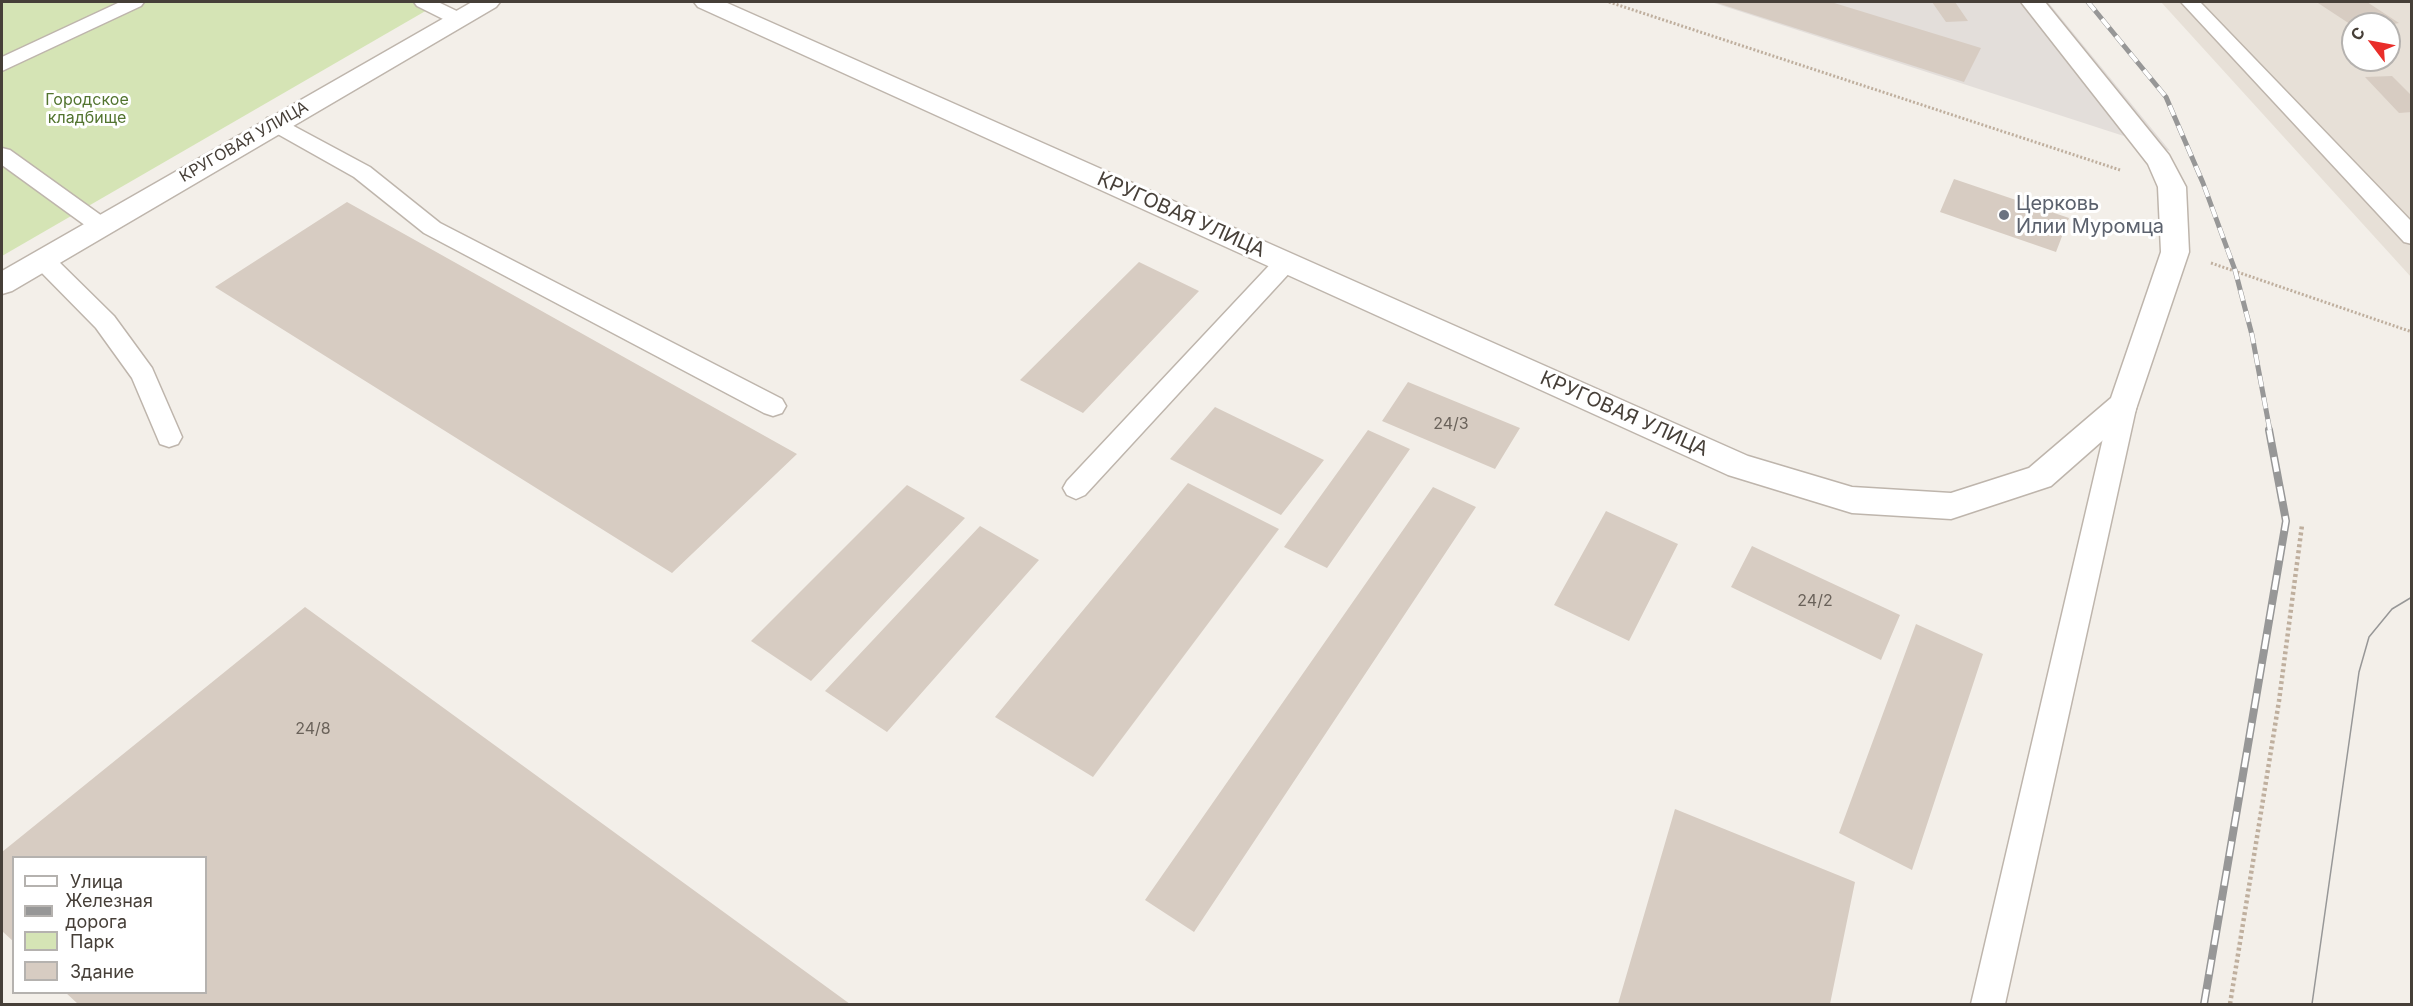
<!DOCTYPE html>
<html>
<head>
<meta charset="utf-8">
<style>
  body { margin:0 }
  #map { position:relative; width:2413px; height:1006px; overflow:hidden; background:#f3efe9; font-family:Inter,sans-serif }
  canvas { display:block }
  .frame { position:absolute; inset:0; border:3px solid #463f38; pointer-events:none }
  .legend { position:absolute; left:12px; top:856px; width:195px; height:138px; box-sizing:border-box; background:#fff; border:2px solid #b5b2af; margin:0; padding:8px 10px; list-style:none; font-size:18px; color:#463f38 }
  .legend li { display:flex; align-items:center; gap:12px; height:30px }
  .legend b { width:30px; border:2px solid #b5b2af }
  .north { position:absolute; left:2341px; top:12px; width:60px; height:60px; box-sizing:border-box; background:#fff; border:2px solid #b5b2af; border-radius:50%; rotate:302deg; font-size:16px; font-weight:700; line-height:24px; text-align:center; color:#463f38 }
  .north::after { content:''; display:block; margin:auto; width:21px; height:27px; background:#e92e2a; clip-path:polygon(50% 0,100% 100%,50% 72%,0 100%) }
</style>
</head>
<body>
<div id="map">
<canvas width="2413" height="1006"></canvas>
<div class="frame"></div>
<ul class="legend">
<li><b style="height:8px;background:#fff"></b>Улица</li>
<li><b style="height:8px;background:#979797"></b>Железная дорога</li>
<li><b style="height:16px;background:#d5e4b5"></b>Парк</li>
<li><b style="height:16px;background:#d7ccc2"></b>Здание</li>
</ul>
<div class="north">С</div>
</div>
<script>
const c = document.querySelector('canvas').getContext('2d');
c.lineJoin = 'round';
function fillPath(path, color) {
  c.fillStyle = color;
  c.fill(path, 'evenodd');
}
function toPath(rows) {
  const path = new Path2D();
  for (const r of rows) {
    path.moveTo(r[0], r[1]);
    for (let i = 2; i < r.length; i += 2) path.lineTo(r[i], r[i + 1]);
  }
  return path;
}
function trace(path, color, width, dash) {
  c.strokeStyle = color;
  c.lineWidth = width;
  c.lineCap = dash ? 'butt' : 'round';
  c.setLineDash(dash || []);
  c.stroke(path);
}
function drawText(font, color, halo, rows, align = 'center') {
  c.font = font + ' Inter,sans-serif';
  c.lineWidth = 6;
  c.setLineDash([]);
  c.textBaseline = 'middle';
  c.strokeStyle = halo;
  c.fillStyle = color;
  for (const [text, x, y, turn = 0] of rows) {
    c.save();
    c.translate(x, y);
    c.rotate((+turn || 0) * Math.PI / 180);
    c.textAlign = isNaN(turn) ? turn : align;
    if (halo) c.strokeText(text, 0, 0);
    c.fillText(text, 0, 0);
    c.restore();
  }
}
const residential = toPath([
  [2161,2,2411,2,2411,277],
  [2353,24,2389,24,2389,60,2353,60]
]);
const industrial = toPath([
  [1711,2,2048,2,2170,151]
]);
const green = toPath([
  [2,2,441,2,2,256]
]);
const building = toPath([
  [1714,2,1831,2,1981,48,1964,82],
  [1932,2,1955,2,1968,21,1946,22],
  [2323,2,2367,2,2399,23,2389,25,2353,24,2353,26,2318,3],
  [2392,76,2412,96,2412,112,2399,113,2365,77],
  [1954,179,2069,218,2056,252,1940,212],
  [347,202,797,454,672,573,215,287],
  [1139,262,1199,291,1083,413,1020,380],
  [1408,382,1520,428,1495,469,1382,421],
  [1215,407,1324,460,1281,515,1170,459],
  [1368,430,1410,449,1327,568,1284,547],
  [1188,483,1279,529,1093,777,995,717],
  [907,485,965,518,811,681,751,641],
  [1433,487,1476,507,1194,932,1145,900],
  [1606,511,1678,544,1629,641,1554,605],
  [980,526,1039,560,887,732,825,691],
  [1752,546,1900,615,1881,660,1731,587],
  [305,607,850,1004,78,1004,65,992,206,992,206,858,14,858,14,942,2,931,2,852],
  [1916,624,1983,654,1912,870,1839,833],
  [1675,809,1855,882,1830,1004,1618,1004]
]);
const pathFar1 = toPath([
  [1609,2,2120,170],
  [2211,263,2412,332]
]);
const path = toPath([
  [2230,1004,2279,701,2302,525]
]);
const lane = toPath([
  [120,2,144,2,141,6,2,71,2,57,120,2],
  [414,2,438,2,463,14,466,18,463,22,449,22,417,6,414,2],
  [2181,2,2200,2,2412,222,2412,244,2404,242,2181,2],
  [275,116,370,167,440,223,782,399,786,406,782,413,773,416,764,413,424,233,354,177,267,128,264,123,267,118,275,116],
  [2,148,10,150,109,221,112,226,109,231,101,234,93,231,2,165,2,148],
  [43,252,51,254,114,316,152,368,182,437,178,444,169,447,160,444,132,378,96,328,35,266,31,260,35,254,43,252],
  [1286,254,1294,256,1298,262,1294,268,1085,495,1076,499,1067,495,1063,488,1067,481,1278,256,1286,254],
  [2124,394,2133,397,2137,404,2005,1004,1971,1004,2111,404,2115,397,2124,394]
]);
const street = toPath([
  [472,2,500,2,496,7,12,291,2,294,2,271,472,2],
  [694,2,725,2,1748,456,1852,487,1951,493,2029,468,2111,398,2161,252,2158,187,2148,164,2021,2,2045,2,2169,155,2186,187,2189,252,2135,412,2051,486,1951,519,1852,513,1728,475,698,7,694,2]
]);
const tram = toPath([
  [2312,1004,2359,672,2369,637,2392,609,2412,597]
]);
const railFar1 = toPath([
  [2088,2,2166,97,2203,183,2235,270,2252,335,2270,431]
]);
const rail = toPath([
  [2204,1004,2286,521,2269,430]
]);
const markers = [
  [2004,215,6,"#6b7280"]
];
const farParknames = [
  ["Городское",87,100],
  ["кладбище",87,118]
];
const farStreetnames = [
  ["КРУГОВАЯ УЛИЦА",244,142,-30]
];
const numberNames = [
  ["24/3",1451,424],
  ["24/2",1815,601],
  ["24/8",313,729]
];
const worshipNames = [
  ["Церковь",2016,204],
  ["Илии Муромца",2016,227]
];
const streetNames = [
  ["КРУГОВАЯ УЛИЦА",1181,215,24],
  ["КРУГОВАЯ УЛИЦА",1624,414,24]
];
fillPath(residential, '#e7e0d7');
fillPath(industrial, '#e3deda');
fillPath(green, '#d5e4b5');
fillPath(building, '#d7ccc2');
trace(lane, '#beb5ac', 3);
trace(street, '#beb5ac', 3);
trace(pathFar1, '#bfaf9e', 3, [2, 2]);
trace(path, '#bfaf9e', 4.5, [3, 3]);
fillPath(lane, '#fff');
fillPath(street, '#fff');
trace(tram, '#979797', 1.5);
trace(railFar1, '#979797', 5);
trace(rail, '#979797', 8);
trace(railFar1, '#fff', 4, [11]);
trace(rail, '#fff', 5, [15]);
for (const [x, y, r, color] of markers) {
  const dot = new Path2D();
  dot.arc(x, y, r, 0, 2 * Math.PI);
  c.fillStyle = color;
  c.fill(dot);
  trace(dot, '#fff', 2);
}
drawText('16px', '#52742f', '#fff', farParknames);
drawText('16px', '#463f38', '#fff', farStreetnames);
drawText('16px', '#6a625a', null, numberNames);
drawText('20px', '#5b616d', '#fff', worshipNames, 'left');
drawText('20px', '#463f38', '#fff', streetNames);
</script>
</body>
</html>
